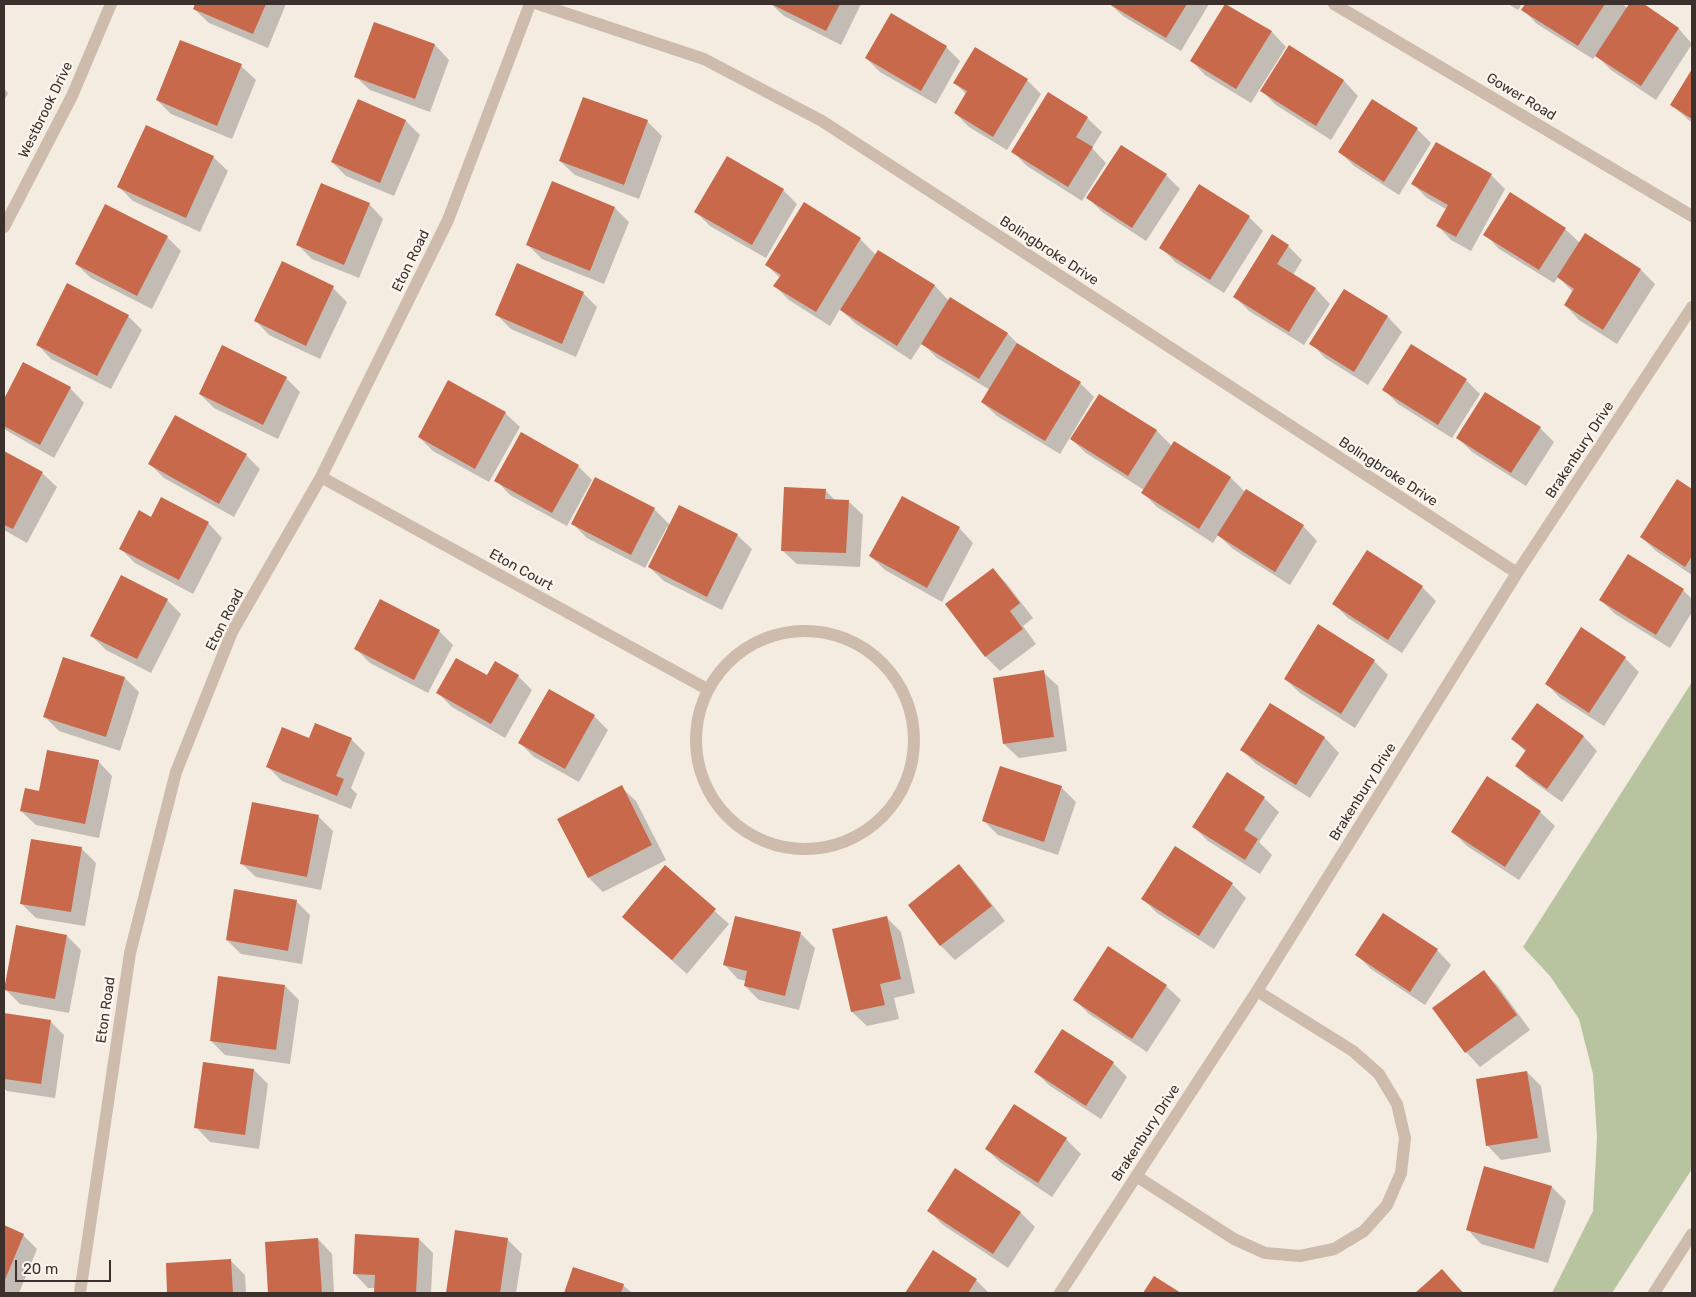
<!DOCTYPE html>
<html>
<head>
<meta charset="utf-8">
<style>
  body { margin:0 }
  #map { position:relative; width:1696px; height:1297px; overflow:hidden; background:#f4ebe1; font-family:Rubik,sans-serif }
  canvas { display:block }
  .frame { position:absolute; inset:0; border:5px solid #3b302b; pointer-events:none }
  .scale { position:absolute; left:15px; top:1260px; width:96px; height:22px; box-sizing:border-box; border:2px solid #3b302b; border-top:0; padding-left:6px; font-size:15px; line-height:18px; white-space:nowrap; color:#3b302b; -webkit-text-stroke:4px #fbf5ee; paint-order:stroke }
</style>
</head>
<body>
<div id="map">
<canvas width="1696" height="1297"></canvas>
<div class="frame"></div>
<div class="scale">20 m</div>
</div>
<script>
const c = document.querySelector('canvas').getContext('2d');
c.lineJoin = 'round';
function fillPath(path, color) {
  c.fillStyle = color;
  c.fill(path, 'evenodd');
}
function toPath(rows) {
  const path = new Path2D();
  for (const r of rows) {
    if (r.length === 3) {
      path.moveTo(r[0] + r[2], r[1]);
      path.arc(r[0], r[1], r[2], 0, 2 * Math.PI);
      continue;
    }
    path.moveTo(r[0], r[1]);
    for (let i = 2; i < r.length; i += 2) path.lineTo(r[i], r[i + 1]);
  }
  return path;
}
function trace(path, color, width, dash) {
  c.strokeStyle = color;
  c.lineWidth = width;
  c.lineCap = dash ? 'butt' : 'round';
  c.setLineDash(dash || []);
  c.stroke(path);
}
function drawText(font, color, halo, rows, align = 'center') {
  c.font = font + ' Rubik,sans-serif';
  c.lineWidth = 5;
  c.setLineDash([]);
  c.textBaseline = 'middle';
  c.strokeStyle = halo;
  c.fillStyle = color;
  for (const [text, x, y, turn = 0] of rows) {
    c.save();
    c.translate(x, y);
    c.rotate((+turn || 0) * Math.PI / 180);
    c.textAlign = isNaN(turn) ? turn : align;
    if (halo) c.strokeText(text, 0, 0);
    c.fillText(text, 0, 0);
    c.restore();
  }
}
const green = toPath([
  [1692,682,1692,1169,1612,1293,1552,1293,1593,1211,1597,1137,1593,1074,1579,1019,1550,976,1523,947]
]);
const shadow = toPath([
  [196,4,286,4,268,48,209,23,194,9],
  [771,4,861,4,841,45,784,16],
  [1110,4,1209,4,1181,51,1123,16],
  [1226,4,1272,32,1286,47,1251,103,1205,75,1191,60],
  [1508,4,1522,4,1518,10],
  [1527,4,1623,4,1628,9,1631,4,1641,4,1679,29,1692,44,1656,100,1611,70,1596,55,1593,59,1537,24,1523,10],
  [374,23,435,45,449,60,430,112,370,90,355,76],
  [946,47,960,61,936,104,880,72,866,58],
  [1289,47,1344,81,1358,96,1331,140,1276,105,1262,91],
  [241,66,256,80,232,139,171,114,157,100],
  [1692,71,1692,123,1672,105],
  [1027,80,1041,94,1007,150,969,127,955,113,966,94,955,83],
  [4,89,8,93,4,101],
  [358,101,406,121,420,135,394,196,346,176,332,162],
  [1087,118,1102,132,1092,148,1106,163,1082,201,1027,166,1013,152],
  [647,121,662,136,639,199,575,175,560,161],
  [1417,129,1431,143,1399,195,1354,166,1340,152],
  [213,157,228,171,200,232,133,201,119,187],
  [1166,175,1180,189,1146,241,1102,212,1088,198],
  [1491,175,1505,189,1471,251,1451,240,1437,225,1446,209,1427,198,1413,184],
  [783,190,797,204,766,258,710,226,696,212],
  [369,204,383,219,359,278,312,259,297,244],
  [805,204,860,239,876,255,879,251,935,286,949,301,1008,334,1022,348,1080,383,1094,397,1060,454,997,416,982,402,990,390,937,358,922,343,911,360,856,324,840,309,830,326,789,300,775,286,780,278,767,265],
  [615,208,629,222,604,284,542,259,528,245],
  [1249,217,1263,231,1224,293,1175,262,1161,247],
  [1565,229,1580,243,1641,270,1655,284,1617,344,1579,320,1565,305,1572,291,1558,277,1554,283,1499,249,1485,234],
  [167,237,181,251,152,309,91,278,76,264],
  [1288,246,1302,260,1293,275,1316,289,1330,304,1304,345,1249,311,1235,297],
  [333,288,347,302,320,359,269,335,255,320],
  [1345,290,1388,317,1402,332,1368,385,1325,358,1311,343],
  [583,293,597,307,576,357,511,329,496,314],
  [128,316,142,330,111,389,51,359,37,344],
  [24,364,70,388,84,403,54,458,4,429,4,401],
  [286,378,300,392,278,439,214,408,200,394],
  [1466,380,1480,394,1452,438,1398,404,1384,390],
  [1100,395,1157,431,1172,446,1174,442,1231,478,1245,492,1247,490,1303,526,1317,541,1290,585,1233,549,1218,535,1213,543,1157,507,1143,493,1144,490,1086,453,1071,439],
  [505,413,520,427,489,482,433,451,419,437],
  [1540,428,1554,442,1526,486,1472,452,1458,438],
  [4,452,42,473,57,487,27,543,4,530],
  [246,455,260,469,234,517,164,478,150,464],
  [578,466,592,480,567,526,510,495,496,480],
  [1677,481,1692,490,1692,575,1656,551,1641,537],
  [825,490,836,501,848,501,863,515,860,567,797,564,782,550],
  [654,509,670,525,737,535,752,549,722,610,664,581,649,567,669,528,667,527,645,568,587,538,573,524],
  [151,518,208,523,222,538,193,594,135,563,120,548],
  [959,528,973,543,942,602,885,570,870,556],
  [993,569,1007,584,1033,618,1023,626,1036,644,1000,671,986,657,947,604],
  [1422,587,1436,601,1402,653,1348,618,1334,604],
  [1683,590,1692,599,1692,612,1670,648,1615,614,1601,600],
  [167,600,181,614,151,673,106,650,92,636],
  [439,631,453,645,428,693,370,663,356,649],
  [1625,658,1639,672,1604,726,1560,698,1546,683],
  [1374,661,1388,675,1355,728,1300,693,1285,679],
  [1043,672,1058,686,1067,751,1019,758,1004,744],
  [518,676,532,690,505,738,452,707,438,693,487,677],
  [125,678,139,692,120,751,59,731,45,717],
  [1270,704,1325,738,1339,753,1310,798,1256,764,1242,750],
  [594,716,608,730,579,782,534,757,520,743],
  [1583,736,1597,751,1562,802,1531,780,1516,766,1526,752,1513,739],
  [351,739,365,753,351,788,357,794,351,809,282,781,268,767,310,740],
  [98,761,112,776,99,838,36,825,21,811,40,792],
  [1488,778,1540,812,1555,826,1519,880,1467,846,1453,832],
  [621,787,636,801,666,860,603,892,589,878],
  [1061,787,1076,802,1058,855,998,835,984,821],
  [1264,798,1279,812,1259,842,1272,855,1260,874,1208,841,1194,827],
  [319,817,333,831,321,890,256,877,241,863],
  [81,848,96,863,85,926,36,918,22,904],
  [959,866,973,880,1005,921,955,960,941,946,910,905],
  [665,867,729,924,687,974,623,917],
  [1232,884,1246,898,1214,949,1157,913,1143,899],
  [296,901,310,915,302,964,241,954,227,940],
  [887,918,901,932,915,993,894,998,899,1019,867,1026,852,1012,834,930],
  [800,933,815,948,799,1010,759,1000,745,986,746,981,738,979,724,964],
  [67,936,81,950,69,1013,20,1004,6,990],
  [1109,948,1166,986,1181,1000,1147,1052,1089,1014,1075,1000],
  [1437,950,1451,965,1425,1005,1371,969,1357,955],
  [1484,972,1498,986,1530,1030,1480,1067,1466,1052],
  [285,986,299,1000,290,1064,225,1055,211,1041],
  [4,1014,50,1021,64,1035,55,1098,7,1091,4,1088],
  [1113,1063,1127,1077,1101,1119,1050,1086,1035,1072],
  [254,1070,268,1084,259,1149,210,1142,196,1127],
  [1527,1072,1541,1086,1551,1152,1501,1160,1487,1145],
  [1015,1106,1066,1139,1081,1154,1052,1197,1001,1163,986,1149],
  [1552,1187,1566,1201,1548,1263,1481,1244,1467,1229],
  [929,1211,1020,1212,1035,1227,1008,1268,943,1225],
  [4,1227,23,1235,37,1249,19,1293,4,1293],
  [456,1232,507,1239,522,1254,516,1293,447,1293],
  [318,1239,332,1254,334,1293,270,1293,266,1243],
  [419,1239,433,1253,431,1293,376,1293,376,1288,368,1288,354,1273],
  [934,1252,976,1280,989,1293,906,1293],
  [230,1260,245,1275,246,1293,168,1293,167,1264],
  [574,1268,623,1285,632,1293,565,1293],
  [1442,1271,1464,1293,1416,1293]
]);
const building = toPath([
  [195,4,266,4,253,34,193,9],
  [771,4,840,4,826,31],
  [1109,4,1187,4,1166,38],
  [1225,4,1272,31,1236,89,1190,61],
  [1525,4,1605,4,1578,46,1521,10],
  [1629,4,1644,4,1679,28,1641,86,1595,56],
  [891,13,947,46,921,91,865,58],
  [374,22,435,44,415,99,354,77],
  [180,40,242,64,217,126,156,100],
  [1289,45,1344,80,1316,126,1260,91],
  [975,47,1028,79,993,137,954,113,967,91,953,83],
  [1692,69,1692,119,1670,105],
  [1048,92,1088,117,1076,137,1093,147,1068,187,1011,152],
  [583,97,648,120,624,185,559,161],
  [358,99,406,120,380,183,331,162],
  [1372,99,1418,128,1384,182,1338,152],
  [146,125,214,156,186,218,117,187],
  [1436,142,1492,174,1456,237,1436,226,1448,205,1411,184],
  [1121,145,1167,174,1132,228,1086,198],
  [727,156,784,189,752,245,694,212],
  [552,181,615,207,590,271,526,245],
  [321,183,370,203,344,265,296,245],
  [1199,184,1250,216,1210,280,1159,248],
  [1510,192,1566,228,1539,270,1483,235],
  [804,202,861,238,816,312,773,286,781,275,765,265],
  [105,204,168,236,137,296,75,264],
  [1585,233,1641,269,1603,330,1564,305,1574,289,1557,277],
  [1272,234,1289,245,1277,264,1316,288,1289,332,1233,297],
  [878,250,935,285,897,346,840,310],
  [282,261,334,286,306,346,254,321],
  [517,263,584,292,562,344,495,315],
  [67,283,129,315,97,376,36,345],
  [1344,289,1388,316,1354,372,1309,344],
  [950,297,1008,333,979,379,921,344],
  [1017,343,1081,382,1045,441,981,402],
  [1411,344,1467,379,1438,425,1382,390],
  [222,345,287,377,263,425,199,394],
  [23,362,71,387,40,445,4,426,4,399],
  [448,380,506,412,475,469,418,437],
  [1485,392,1541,427,1511,473,1456,438],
  [1099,394,1157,430,1128,476,1070,439],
  [175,415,247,454,219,504,148,464],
  [521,432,579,465,552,513,494,481],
  [1174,441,1231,477,1199,529,1141,493],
  [4,451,43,472,13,529,4,525],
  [595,477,655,508,631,555,571,524],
  [1677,479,1692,489,1692,556,1685,567,1640,537],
  [784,487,826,489,825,499,849,500,846,553,781,551],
  [1246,489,1304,525,1275,572,1217,535],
  [902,496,960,527,927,588,869,556],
  [161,497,209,522,179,580,119,549,139,510,151,517],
  [679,505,738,534,707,597,648,567],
  [1367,550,1423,586,1388,640,1332,604],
  [1628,554,1684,589,1656,635,1599,600],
  [993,568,1020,603,1010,611,1023,629,985,657,945,604],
  [121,575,168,599,137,659,90,636],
  [380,599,440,630,414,680,354,649],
  [1318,624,1375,660,1341,714,1284,679],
  [1581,627,1626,657,1589,713,1545,684],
  [63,657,125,677,106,737,43,717],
  [456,658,487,675,495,661,519,675,491,724,436,693],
  [1044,670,1054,737,1003,744,993,678],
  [549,689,595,715,565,769,518,743],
  [1270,703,1325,737,1296,785,1240,750],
  [1537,703,1584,736,1547,789,1515,766,1526,750,1511,739],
  [315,723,352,738,336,776,344,779,337,796,266,767,282,727,309,738],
  [47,750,99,760,85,824,20,811,25,788,39,791],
  [1000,766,1062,786,1044,842,982,821],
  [1227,772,1265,797,1244,830,1258,839,1245,860,1192,827],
  [1487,776,1541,811,1505,867,1451,832],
  [622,785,652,845,588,878,557,819],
  [252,802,319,815,307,877,240,864],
  [31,839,82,847,71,912,20,904],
  [1175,846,1233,883,1199,936,1141,899],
  [959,864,992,906,940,946,908,905],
  [665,865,716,909,672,960,622,917],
  [234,889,297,900,288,951,226,940],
  [1383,913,1438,949,1410,992,1355,955],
  [735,916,801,932,785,996,744,986,747,971,723,965],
  [887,916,901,979,880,984,885,1005,851,1012,832,929],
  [16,925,67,935,55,999,4,990],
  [1108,946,1167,985,1132,1039,1073,1000],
  [1484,970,1517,1015,1465,1053,1432,1008],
  [218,976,285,985,276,1050,210,1041],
  [4,1013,51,1020,41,1084,4,1079],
  [1062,1029,1114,1062,1086,1106,1034,1072],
  [203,1062,254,1069,245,1135,194,1128],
  [1527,1071,1538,1138,1486,1146,1476,1079],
  [1014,1104,1067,1138,1038,1183,985,1149],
  [1484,1166,1552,1186,1534,1249,1466,1230],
  [955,1168,1021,1212,993,1254,927,1211],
  [4,1225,24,1234,4,1282],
  [455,1230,508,1238,500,1293,446,1293],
  [355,1234,419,1238,416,1293,374,1293,375,1275,353,1274],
  [318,1238,322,1293,268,1293,265,1242],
  [933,1250,977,1279,968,1293,905,1293],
  [231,1259,233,1293,167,1293,166,1263],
  [573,1267,624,1284,621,1293,564,1293],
  [1442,1269,1463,1293,1415,1293],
  [1154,1276,1181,1293,1143,1293]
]);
const street = toPath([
  [538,4,704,59,822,121,1517,573],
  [1334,4,1692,216],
  [4,227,72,96,111,4],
  [321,477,707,689],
  [805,740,109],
  [1136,1176,1234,1239,1265,1253,1300,1256,1334,1249,1364,1231,1387,1205,1401,1173,1405,1138,1397,1104,1379,1074,1353,1051,1257,991],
  [80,1293,130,953,176,772,232,632,321,477,448,220,530,4],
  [1060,1293,1257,991,1517,573,1692,307],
  [1654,1293,1692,1234]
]);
const streetNames = [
  ["Gower Road",1521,97,31],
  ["Westbrook Drive",46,110,-64],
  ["Bolingbroke Drive",1049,251,33],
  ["Eton Road",411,261,-64],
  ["Brakenbury Drive",1580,450,-57],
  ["Bolingbroke Drive",1388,472,33],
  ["Eton Court",521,570,29],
  ["Eton Road",225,620,-63],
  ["Brakenbury Drive",1363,792,-58],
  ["Eton Road",106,1010,-82],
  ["Brakenbury Drive",1146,1133,-57]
];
fillPath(green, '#b8c4a0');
fillPath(shadow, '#0003');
fillPath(building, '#c8694b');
trace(street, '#cdbbac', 12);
drawText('14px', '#3b302b', '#fbf5ee', streetNames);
</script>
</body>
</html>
